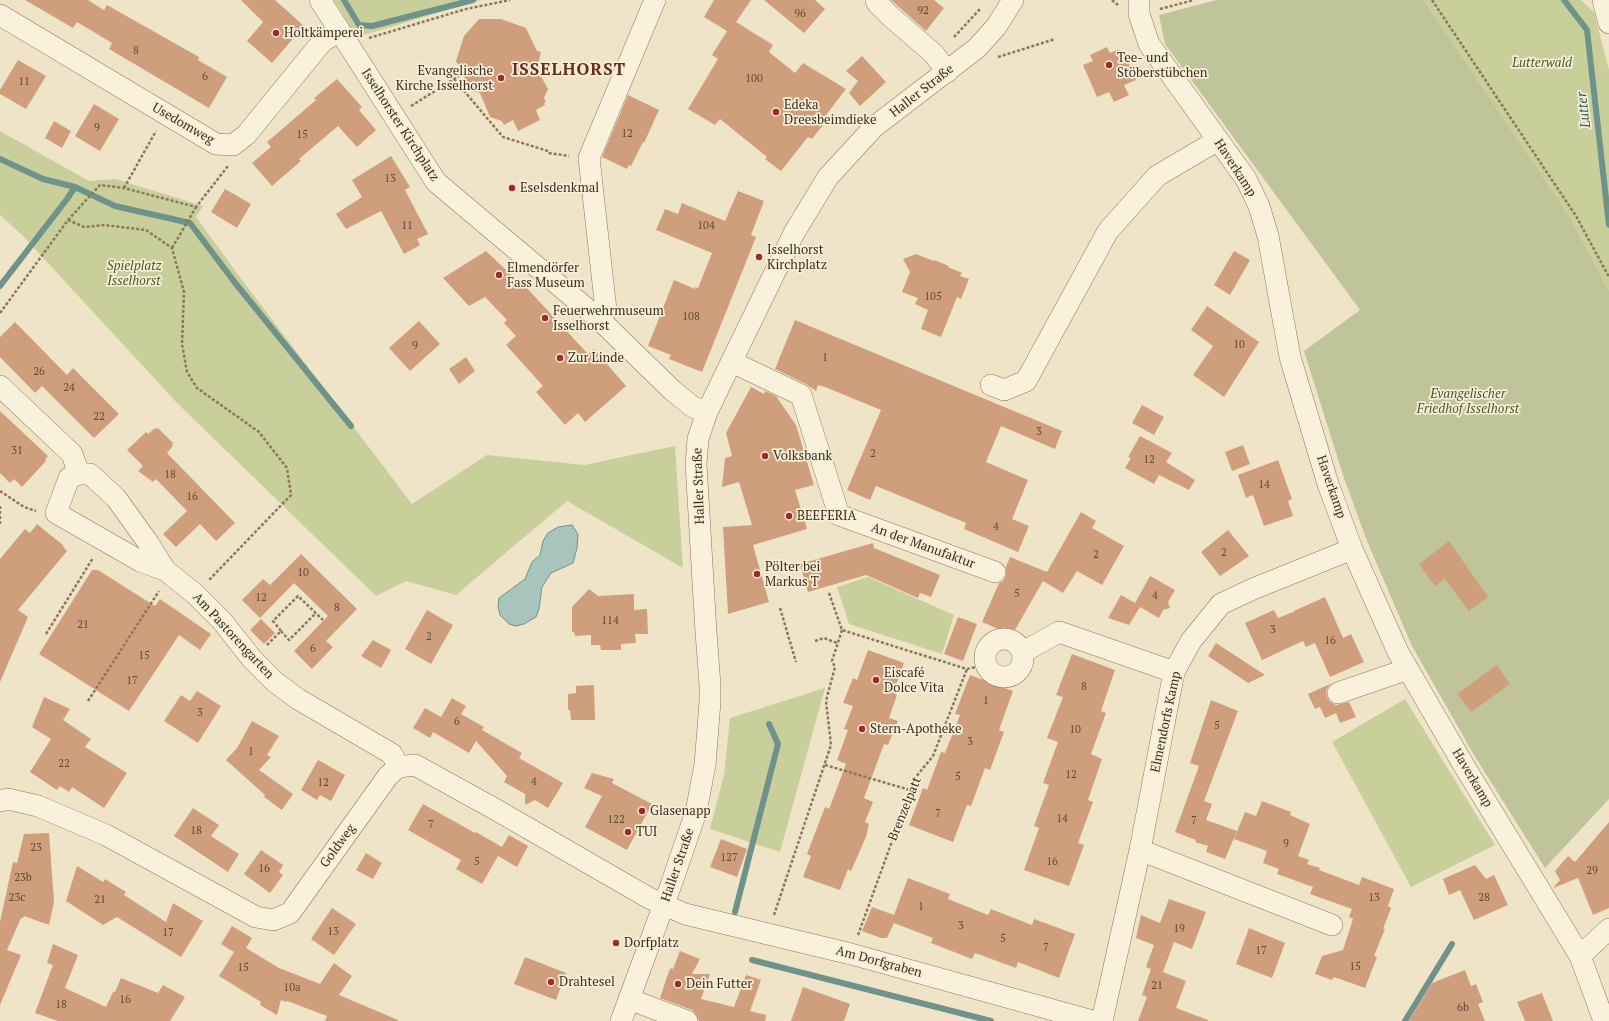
<!DOCTYPE html>
<html>
<head>
<meta charset="utf-8">
<style>
  body { margin:0 }
  canvas { display:block; background:#f0e4c8 }
</style>
</head>
<body>
<canvas width="1609" height="1021"></canvas>
<script>
const c = document.querySelector('canvas').getContext('2d');
c.lineJoin = 'round';
function fillPath(path, color) {
  c.fillStyle = color;
  c.fill(path, 'evenodd');
}
function toPath(rows) {
  const path = new Path2D();
  for (const r of rows) {
    if (r.length === 3) {
      path.moveTo(r[0] + r[2], r[1]);
      path.arc(r[0], r[1], r[2], 0, 2 * Math.PI);
      continue;
    }
    path.moveTo(r[0], r[1]);
    for (let i = 2; i < r.length; i += 2) path.lineTo(r[i], r[i + 1]);
  }
  return path;
}
function trace(path, color, width, dash) {
  c.strokeStyle = color;
  c.lineWidth = width;
  c.lineCap = dash ? 'butt' : 'round';
  c.setLineDash(dash || []);
  c.stroke(path);
}
function drawText(font, color, halo, rows, align = 'center') {
  c.font = font + ' "PT Serif",serif';
  c.lineWidth = 3.5;
  c.setLineDash([]);
  c.textBaseline = 'middle';
  c.strokeStyle = halo;
  c.fillStyle = color;
  for (const [text, x, y, turn = 0] of rows) {
    c.save();
    c.translate(x, y);
    c.rotate((+turn || 0) * Math.PI / 180);
    c.textAlign = isNaN(turn) ? turn : align;
    if (halo) c.strokeText(text, 0, 0);
    c.fillText(text, 0, 0);
    c.restore();
  }
}
const green = toPath([
  [334,0,481,0,357,37],
  [1424,0,1581,0,1594,12,1609,70,1609,291,1571,219],
  [0,131,89,181,116,179,203,206,196,217,242,280,412,504,487,455,584,465,675,446,683,568,567,501,456,595,406,581,376,596,177,403,23,236,0,215],
  [868,577,954,615,942,654,849,624,837,587],
  [825,688,780,852,710,829,724,775,730,718],
  [1405,699,1495,845,1411,887,1332,742]
]);
const cemetery = toPath([
  [1217,0,1424,0,1571,219,1609,291,1609,799,1545,868,1474,755,1412,646,1367,541,1344,478,1304,351,1360,310,1165,44,1159,15]
]);
const water = toPath([
  [572,525,578,534,577,548,573,563,551,573,542,587,539,609,536,617,524,624,516,626,509,624,500,615,498,606,499,598,525,579,532,562,540,555,543,541,548,533,558,527,572,525]
]);
const stream = toPath([
  [344,0,359,25,372,26,473,0],
  [1564,0,1587,30,1609,225],
  [0,159,43,179,75,187,115,206,190,223,236,284,351,426],
  [0,286,67,199,75,187],
  [735,912,778,744,769,724],
  [752,960,991,1021],
  [1405,1021,1452,944]
]);
const building = toPath([
  [25,0,88,0,104,10,107,5,199,57,198,60,227,77,209,108,109,49,112,43,77,22,73,28],
  [241,0,275,0,304,26,272,63,247,41,263,22],
  [714,0,751,0,736,22,773,45,769,52,795,73,803,63,846,89,820,123,823,125,812,139,808,137,781,171,765,159,767,157,720,119,715,125,688,109,718,59,712,55,727,31,704,17],
  [764,0,815,0,825,9,804,33],
  [891,0,934,0,944,8,926,31],
  [479,19,501,19,526,28,537,51,541,52,537,69,548,89,544,98,546,102,544,103,545,105,536,110,540,120,518,131,513,120,504,125,502,121,490,117,480,93,470,90,456,61,464,36],
  [1107,47,1110,53,1119,49,1124,60,1127,59,1136,80,1124,85,1129,95,1114,102,1109,92,1097,97,1083,65,1093,61,1090,55],
  [862,56,886,82,860,106,849,93,858,81,846,71],
  [18,60,46,76,26,109,0,94,0,90],
  [337,79,362,107,359,110,376,130,357,147,338,126,299,159,301,161,272,186,252,163,271,147,267,142,316,100,314,98],
  [628,95,659,110,644,143,643,142,631,166,629,165,627,169,602,157],
  [94,104,119,119,100,151,75,136],
  [54,121,71,131,62,148,45,138],
  [391,156,410,187,405,190,428,234,417,239,420,245,404,254,381,211,346,229,336,214,362,197,352,180],
  [225,189,251,204,237,228,211,212],
  [738,191,764,201,751,235,756,237,702,372,669,359,671,355,648,346,674,280,695,289,695,287,698,288,712,253,656,230,665,209,678,214,682,203,725,221],
  [486,251,524,287,525,286,588,354,594,349,626,386,585,422,578,413,565,425,536,392,543,386,506,345,516,336,504,323,507,320,485,297,469,306,443,278],
  [1234,251,1250,260,1230,295,1214,285],
  [916,254,934,261,934,260,949,266,948,267,962,273,960,276,969,279,961,299,957,297,941,337,921,329,928,310,915,304,918,298,902,292,910,272,903,259],
  [1207,306,1259,342,1224,397,1193,375,1213,346,1191,330],
  [795,320,1062,431,1055,449,1001,426,986,462,1028,480,1012,519,1029,526,1018,552,964,529,966,523,876,486,870,500,847,490,881,410,825,387,818,385,816,391,806,384,775,369],
  [419,321,440,344,410,371,389,348],
  [15,322,67,375,73,368,119,414,94,438,42,386,35,393,0,357,0,337],
  [466,357,475,371,459,384,449,369],
  [751,387,764,394,765,391,776,396,796,425,814,485,795,490,807,529,753,545,769,602,728,614,723,527,752,525,739,482,722,487,725,458,732,456,726,433],
  [1142,405,1164,417,1154,435,1132,423],
  [0,411,48,456,45,460,46,461,22,487,14,479,10,483,0,473],
  [155,428,157,429,158,428,173,443,172,445,173,446,167,453,235,523,216,541,200,524,176,547,163,534,187,511,156,479,153,482,138,471,143,466,127,450,146,432,148,434],
  [1140,436,1172,453,1166,462,1195,480,1189,490,1159,475,1154,484,1125,468,1131,458,1128,457],
  [1243,445,1250,464,1232,471,1225,452],
  [1278,460,1292,499,1288,501,1293,516,1264,526,1253,495,1246,498,1238,475],
  [1081,512,1096,521,1092,528,1124,546,1102,585,1077,571,1063,593,1043,581,1012,635,982,622,999,583,1003,581,1006,576,1006,567,1010,557,1047,572],
  [37,524,64,546,63,547,67,551,18,610,28,617,0,682,0,559,25,529,30,533],
  [1228,530,1249,556,1220,576,1201,552],
  [1449,541,1488,597,1469,611,1445,579,1435,586,1419,564],
  [873,543,874,548,940,575,931,597,920,593,918,598,866,575,808,592,800,564],
  [301,554,357,609,326,641,333,647,312,669,294,651,328,616,294,583,260,618,242,600,263,579,270,585],
  [92,570,98,570,155,606,160,599,211,634,200,650,179,635,129,711,39,654],
  [1150,576,1175,590,1168,602,1170,608,1163,610,1159,618,1140,607,1129,625,1108,618,1121,595,1135,603],
  [589,589,598,596,634,594,634,610,647,609,648,634,635,634,636,643,621,644,621,650,601,650,600,645,591,645,591,635,575,636,574,632,572,632,572,607],
  [1325,597,1343,638,1351,634,1364,662,1330,677,1315,643,1306,647,1303,641,1262,660,1245,623,1274,610,1278,618,1293,612,1294,613,1294,611],
  [427,610,453,625,431,664,405,649],
  [958,617,977,624,963,661,944,654],
  [261,619,275,633,264,644,250,630],
  [373,640,391,650,381,668,361,656],
  [1216,643,1265,675,1248,683,1208,656],
  [868,650,904,663,893,693,897,695,889,718,898,721,888,745,884,744,864,798,873,802,865,822,869,824,866,837,851,871,848,869,840,890,803,877,811,856,807,854,825,807,829,809,846,764,837,760,848,730,844,729,853,706,843,703,853,678,857,680],
  [1072,654,1115,670,1101,711,1106,713,1091,754,1102,759,1088,800,1093,802,1078,843,1084,845,1069,886,1024,870,1039,828,1034,826,1049,785,1043,783,1058,742,1047,738,1063,697,1056,695],
  [1497,665,1510,684,1471,712,1457,694],
  [970,675,1013,691,999,730,1004,732,990,770,985,768,971,806,967,805,953,842,909,825,923,788,927,790,941,752,945,753,960,715,955,714],
  [1332,683,1329,685,1326,691,1327,697,1330,702,1336,705,1349,702,1356,717,1340,723,1336,713,1325,718,1320,707,1315,709,1308,694],
  [594,685,595,720,571,720,570,710,568,710,568,694,576,693,576,686],
  [197,691,221,706,198,743,164,721,181,695,190,701],
  [44,697,70,709,63,720,91,739,85,747,127,773,104,808,72,787,69,792,60,786,57,790,30,772,51,739,32,727],
  [452,698,466,706,461,714,484,727,482,730,522,753,519,758,563,783,548,808,535,800,525,805,525,794,504,782,507,776,476,741,469,753,433,732,430,738,413,728,425,708,441,717],
  [1211,700,1238,711,1204,801,1212,804,1206,820,1237,831,1225,859,1206,852,1208,846,1195,842,1196,840,1175,832,1199,766,1190,763],
  [252,721,279,736,267,755,271,757,259,770,293,794,282,810,264,797,265,795,226,760,237,748],
  [318,760,345,775,331,801,320,795,317,800,301,790],
  [592,773,614,779,612,783,652,804,627,850,585,827,602,796,584,788],
  [1262,801,1291,812,1290,815,1310,824,1298,856,1309,860,1307,864,1320,868,1319,870,1359,885,1362,877,1394,889,1388,906,1391,908,1383,929,1385,929,1374,956,1377,957,1365,988,1334,977,1332,980,1315,974,1322,956,1343,950,1353,919,1349,917,1352,909,1310,894,1313,887,1277,874,1279,869,1263,863,1267,851,1234,839,1245,812,1256,816],
  [423,804,475,833,476,832,502,847,509,835,528,846,517,867,498,856,482,884,456,869,461,860,408,830],
  [193,808,219,825,211,836,239,854,228,872,174,836],
  [1609,822,1609,908,1593,915,1578,878,1553,888,1560,880,1555,871,1568,856,1575,862],
  [49,833,54,902,49,925,24,916,23,918,21,918,7,950,21,955,0,1005,0,922,13,862,17,863,24,834],
  [721,839,747,849,737,877,710,867],
  [261,850,283,865,279,872,283,875,270,893,244,874],
  [366,853,382,863,373,879,356,870],
  [1475,865,1486,879,1494,875,1508,905,1474,920,1460,890,1449,895,1443,879],
  [77,866,103,882,105,879,126,892,124,895,166,922,173,903,203,921,181,957,117,917,103,925,66,901],
  [908,878,950,894,948,899,988,915,991,909,1032,925,1034,919,1075,934,1059,978,1018,962,1016,968,975,953,972,959,931,943,933,938,894,923,887,938,881,938,862,931,872,907,894,915],
  [1169,899,1206,912,1192,949,1174,942,1163,972,1186,981,1176,1008,1208,1020,1208,1021,1138,1021,1147,997,1142,995,1151,969,1146,967,1154,945,1136,938,1141,915,1160,923],
  [332,908,356,924,334,955,311,939],
  [232,926,252,938,246,948,279,968,320,984,334,963,352,976,339,995,398,1020,398,1021,325,1021,327,1016,287,1001,286,1002,281,1000,277,1015,260,1005,261,1002,219,976,234,952,221,944],
  [1249,928,1285,943,1272,978,1236,964],
  [53,944,78,955,65,988,106,1007,113,992,115,992,121,978,158,993,163,985,185,997,170,1021,58,1021,35,1013,53,965,47,963],
  [680,951,700,959,692,974,710,974,701,999,734,1007,746,975,761,980,750,1011,766,1015,765,1021,699,1021,696,1014,692,1010,660,998,669,971,671,968,673,969],
  [525,957,566,973,556,1000,514,984],
  [1465,970,1471,986,1476,984,1483,1002,1478,1004,1485,1021,1409,1021,1432,983],
  [803,987,850,1004,844,1021,791,1021],
  [1542,993,1553,1021,1525,1021,1517,1002]
]);
const path = toPath([
  [1112,0,1118,5],
  [1432,0,1576,216,1609,277],
  [1160,9,1194,0],
  [954,37,981,8],
  [369,38,466,9,510,0],
  [998,57,1055,39],
  [454,79,503,137,548,151,549,153,569,156],
  [411,106,462,74],
  [124,188,156,131],
  [68,220,84,227,104,225,146,230,172,248,184,292,182,344,187,372,197,388,259,432,287,468,291,495,209,580],
  [172,248,196,207],
  [0,313,68,220,100,185,124,188,196,207,228,166],
  [0,491,24,507,36,511],
  [0,506,0,526],
  [829,593,842,630,967,669,985,665],
  [780,608,796,662],
  [281,631,289,640,316,613],
  [46,634,93,558],
  [815,641,824,638,837,643],
  [267,645,281,631,273,621,298,596,323,620],
  [88,701,159,591],
  [825,765,910,790],
  [774,915,831,745,826,701,835,667,832,661,842,630],
  [858,935,915,778,933,756,967,669]
]);
const minor = toPath([
  [320,0,436,182,599,319,673,391,693,407,707,412],
  [876,0,877,3,890,16,934,54,947,72],
  [1139,0,1139,14,1149,44,1246,179,1259,206,1268,236,1290,357,1328,484,1352,549,1398,652,1463,764,1580,956,1604,1021],
  [1603,0,1609,23],
  [0,15,216,144,233,145,246,135,322,42,339,31],
  [599,319,606,310,589,158,655,0],
  [732,362,801,395,839,515,995,572],
  [991,385,1004,390,1026,381,1108,231,1157,176,1218,140],
  [0,386,72,454,79,474],
  [165,570,140,561,56,513,69,478,79,474,90,474,116,498,149,544,165,570,195,594,222,621,252,659,275,682,298,699,392,754,398,767],
  [1004,658,19],
  [1023,652,1059,632,1174,672],
  [1338,693,1408,669],
  [0,801,8,799,38,806,106,835,256,917,273,920,290,913,388,776,398,767,415,765,493,808,649,898,685,914,851,954,1093,1021],
  [1140,850,1332,925],
  [1580,956,1609,929],
  [629,999,687,1021],
  [621,1021,671,885,696,812,705,765,710,702,710,685,706,632,696,464,698,439,707,412,794,233,828,177,874,127,977,48,996,27,1013,0],
  [1102,1021,1140,850,1174,672,1191,641,1221,604,1253,589,1352,549]
]);
const markers = [
  [276,33,4,"#9e2a2b"],
  [1109,65,4,"#9e2a2b"],
  [501,78,4,"#9e2a2b"],
  [776,112,4,"#9e2a2b"],
  [512,188,4,"#9e2a2b"],
  [759,257,4,"#9e2a2b"],
  [499,275,4,"#9e2a2b"],
  [545,318,4,"#9e2a2b"],
  [560,358,4,"#9e2a2b"],
  [765,456,4,"#9e2a2b"],
  [789,516,4,"#9e2a2b"],
  [757,574,4,"#9e2a2b"],
  [876,680,4,"#9e2a2b"],
  [862,729,4,"#9e2a2b"],
  [642,811,4,"#9e2a2b"],
  [628,832,4,"#9e2a2b"],
  [616,943,4,"#9e2a2b"],
  [551,982,4,"#9e2a2b"],
  [678,984,4,"#9e2a2b"]
];
const numberNames = [
  ["92",923,11],
  ["96",800,14],
  ["8",136,51],
  ["6",205,77],
  ["100",754,79],
  ["11",24,82],
  ["9",97,128],
  ["12",627,134],
  ["15",302,135],
  ["13",390,179],
  ["11",407,226],
  ["104",706,226],
  ["105",933,297],
  ["108",691,317],
  ["10",1239,345],
  ["9",415,346],
  ["1",825,358],
  ["26",39,372],
  ["24",69,388],
  ["22",99,417],
  ["3",1039,432],
  ["31",17,451],
  ["2",873,454],
  ["12",1149,460],
  ["18",170,475],
  ["14",1264,485],
  ["16",192,497],
  ["4",996,527],
  ["2",1224,553],
  ["2",1096,555],
  ["10",303,573],
  ["5",1017,594],
  ["4",1155,596],
  ["12",261,598],
  ["8",337,608],
  ["114",610,621],
  ["21",83,625],
  ["3",1273,630],
  ["2",429,637],
  ["16",1330,641],
  ["6",313,649],
  ["15",144,656],
  ["17",132,681],
  ["8",1084,687],
  ["1",986,701],
  ["3",200,713],
  ["6",457,722],
  ["5",1217,726],
  ["10",1075,730],
  ["3",970,742],
  ["1",251,752],
  ["22",64,764],
  ["12",1071,775],
  ["5",958,777],
  ["4",534,782],
  ["12",323,783],
  ["7",938,814],
  ["14",1062,819],
  ["122",616,820],
  ["7",1194,821],
  ["7",431,825],
  ["18",196,831],
  ["9",1286,844],
  ["23",36,848],
  ["127",729,858],
  ["5",477,862],
  ["16",1052,862],
  ["16",264,869],
  ["29",1592,871],
  ["23b",23,878],
  ["23c",17,898],
  ["13",1374,898],
  ["28",1484,898],
  ["21",100,900],
  ["1",921,907],
  ["3",961,926],
  ["19",1179,929],
  ["13",333,932],
  ["17",168,933],
  ["5",1003,939],
  ["7",1046,948],
  ["17",1261,951],
  ["15",1355,967],
  ["15",243,968],
  ["21",1157,986],
  ["10a",292,988],
  ["16",125,1000],
  ["18",61,1005],
  ["6b",1463,1008]
];
const poiNames = [
  ["Holtkämperei",284,33],
  ["Tee- und",1117,58],
  ["Stöberstübchen",1117,73],
  ["Evangelische",493,71,"right"],
  ["Kirche Isselhorst",493,86,"right"],
  ["Edeka",784,105],
  ["Dreesbeimdieke",784,120],
  ["Eselsdenkmal",520,188],
  ["Isselhorst",767,250],
  ["Kirchplatz",767,265],
  ["Elmendörfer",507,268],
  ["Fass Museum",507,283],
  ["Feuerwehrmuseum",553,311],
  ["Isselhorst",553,326],
  ["Zur Linde",568,358],
  ["Volksbank",773,456],
  ["BEEFERIA",797,516],
  ["Pölter bei",765,567],
  ["Markus T",765,582],
  ["Eiscafé",884,673],
  ["Dolce Vita",884,688],
  ["Stern-Apotheke",870,729],
  ["Glasenapp",650,811],
  ["TUI",636,832],
  ["Dorfplatz",624,943],
  ["Drahtesel",559,982],
  ["Dein Futter",686,984]
];
const parkNames = [
  ["Lutterwald",1542,63],
  ["Spielplatz",134,266],
  ["Isselhorst",134,281],
  ["Evangelischer",1468,394],
  ["Friedhof Isselhorst",1468,409]
];
const streetNames = [
  ["Haller Straße",922,91,-38],
  ["Usedomweg",183,124,30],
  ["Isselhorster Kirchplatz",400,125,57],
  ["Haverkamp",1235,168,57],
  ["Haller Straße",699,486,-92],
  ["Haverkamp",1331,487,71],
  ["An der Manufaktur",923,546,20],
  ["Am Pastorengarten",233,636,47],
  ["Elmendorfs Kamp",1166,722,-78],
  ["Haverkamp",1472,778,59],
  ["Brenzelpatt",905,809,-68],
  ["Goldweg",338,846,-54],
  ["Haller Straße",678,865,-71],
  ["Am Dorfgraben",879,962,15]
];
const waterNames = [
  ["Lutter",1584,110,-97]
];
const districtNames = [
  ["ISSELHORST",569,70]
];
fillPath(green, '#c9cf9b');
fillPath(cemetery, '#bfc49a');
fillPath(water, '#a9c4bc');
trace(water, '#6f938a', 1);
trace(stream, '#6f938a', 6);
fillPath(building, '#cf9f7d');
trace(minor, '#8d765c', 22);
trace(path, '#8d765c', 2.5, [3, 2]);
trace(minor, '#faf1dc', 21);
for (const [x, y, r, color] of markers) {
  const dot = new Path2D();
  dot.arc(x, y, r, 0, 2 * Math.PI);
  c.fillStyle = color;
  c.fill(dot);
  trace(dot, '#f7eed8', 1.5);
}
drawText('11px', '#624a37', null, numberNames);
drawText('13px', '#3d2e20', '#f7eed8', poiNames, 'left');
drawText('italic 13px', '#4d5a26', '#f7eed8', parkNames);
drawText('13px', '#3d2e20', '#f7eed8', streetNames);
drawText('italic 14px', '#2f5d5a', '#f7eed8', waterNames);
c.letterSpacing = '1px';
drawText('bold 17px', '#6b2e1e', '#f7eed8', districtNames);
c.letterSpacing = '0px';
</script>
</body>
</html>
